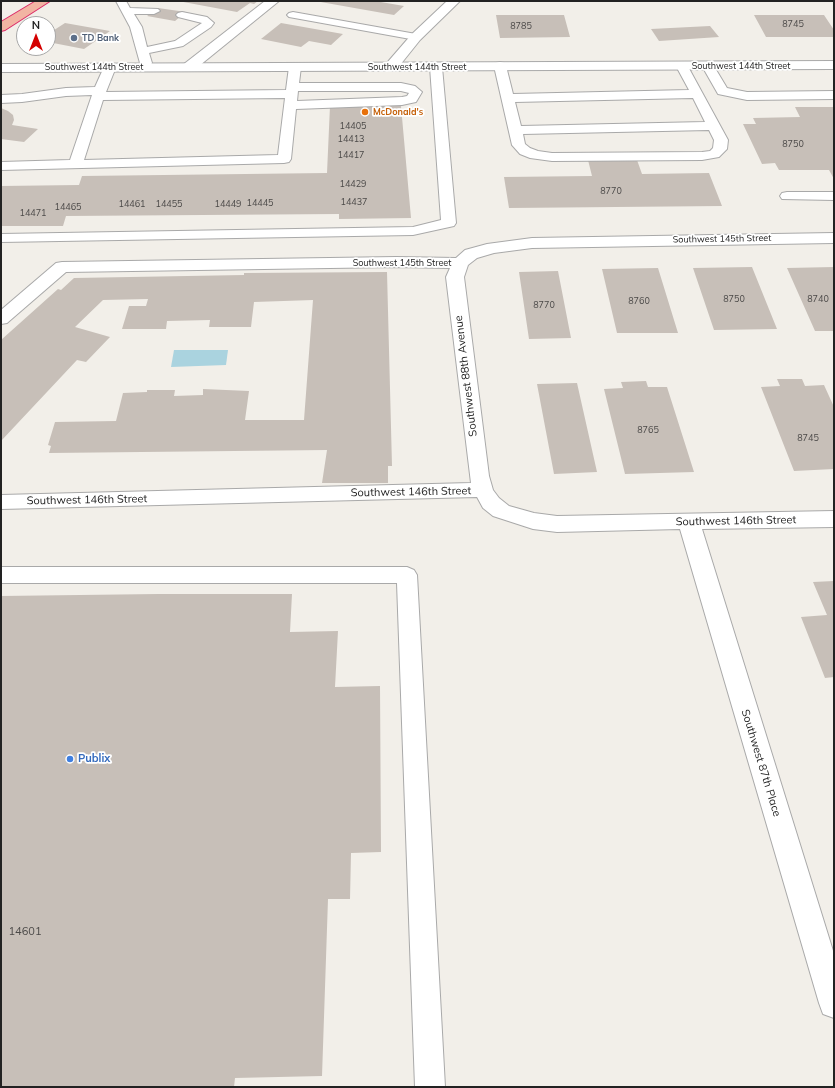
<!DOCTYPE html>
<html>
<head>
<meta charset="utf-8">
<style>
  body { margin:0 }
  #map { position:relative; width:835px; height:1088px; overflow:hidden; background:#f2efe9; font-family:Mulish,sans-serif }
  canvas { display:block }
  .frame { position:absolute; inset:0; border:2px solid #222; pointer-events:none }
  .north { position:absolute; left:16px; top:16px; width:40px; height:40px; box-sizing:border-box; background:#fff; border:1px solid #a7a7a7; border-radius:50%; rotate:0deg; font-size:11px; font-weight:700; line-height:16px; text-align:center; color:#222 }
  .north::after { content:''; display:block; margin:auto; width:14px; height:18px; background:#d40000; clip-path:polygon(50% 0,100% 100%,50% 72%,0 100%) }
</style>
</head>
<body>
<div id="map">
<canvas width="835" height="1088"></canvas>
<div class="frame"></div>
<div class="north">N</div>
</div>
<script>
const c = document.querySelector('canvas').getContext('2d');
c.lineJoin = 'round';
function fillPath(path, color) {
  c.fillStyle = color;
  c.fill(path, 'evenodd');
}
function toPath(rows) {
  const path = new Path2D();
  for (const r of rows) {
    path.moveTo(r[0], r[1]);
    for (let i = 2; i < r.length; i += 2) path.lineTo(r[i], r[i + 1]);
  }
  return path;
}
function trace(path, color, width, dash) {
  c.strokeStyle = color;
  c.lineWidth = width;
  c.lineCap = dash ? 'butt' : 'round';
  c.setLineDash(dash || []);
  c.stroke(path);
}
function drawText(font, color, halo, rows, align = 'center') {
  c.font = font + ' Mulish,sans-serif';
  c.lineWidth = 3.5;
  c.setLineDash([]);
  c.textBaseline = 'middle';
  c.strokeStyle = halo;
  c.fillStyle = color;
  for (const [text, x, y, turn = 0] of rows) {
    c.save();
    c.translate(x, y);
    c.rotate((+turn || 0) * Math.PI / 180);
    c.textAlign = isNaN(turn) ? turn : align;
    if (halo) c.strokeText(text, 0, 0);
    c.fillText(text, 0, 0);
    c.restore();
  }
}
const water = toPath([
  [174,350,228,350,226,365,171,367]
]);
const building = toPath([
  [178,1,258,1,254,4,250,3,237,12],
  [315,1,375,1,404,6,394,15],
  [158,8,186,12,175,21,147,16],
  [496,15,564,15,570,37,500,38],
  [754,15,824,15,834,30,834,37,766,37],
  [65,23,110,31,84,49,48,42,48,34],
  [281,23,343,34,331,45,309,41,301,47,261,39],
  [710,26,719,37,659,41,651,29],
  [330,106,401,106,411,218,339,219,339,214,66,216,63,226,1,226,1,186,79,185,82,176,327,173],
  [795,107,834,107,834,179,829,170,779,170,775,163,762,164,743,124,756,124,753,118,800,117],
  [1,108,8,111,13,115,14,120,12,125,38,129,24,142,1,139],
  [588,160,637,160,642,174,709,173,722,206,509,208,504,177,592,176],
  [752,267,777,329,714,330,693,268],
  [834,267,834,331,815,331,787,268],
  [658,268,678,333,617,333,602,269],
  [558,271,571,338,529,339,519,272],
  [387,272,392,466,388,466,388,483,322,483,327,450,49,453,51,446,48,445,55,422,116,421,123,393,147,392,147,390,175,390,174,396,203,395,203,389,249,391,245,420,304,420,313,300,254,302,251,327,209,327,210,320,167,321,166,329,122,329,129,306,146,306,148,299,103,300,75,327,110,337,86,362,77,360,1,441,1,340,58,289,61,290,74,278,244,275,244,273],
  [777,379,802,379,805,386,824,385,834,407,834,469,794,471,761,387,780,386],
  [646,381,648,387,667,387,694,472,625,474,604,389,623,388,621,382],
  [577,383,597,472,554,474,537,384],
  [834,581,834,677,825,678,801,617,827,615,813,582],
  [158,594,292,594,290,632,338,631,335,687,380,686,381,852,351,853,350,899,328,899,322,1076,235,1078,234,1087,1,1087,1,596]
]);
const service = toPath([
  [116,1,126,1,130,8,158,9,160,11,154,14,134,14,142,27,147,47,175,41,202,23,178,17,176,15,178,13,182,12,207,17,214,23,211,27,183,46,149,53,152,63,150,66,146,67,142,66,140,63,130,27,116,1],
  [293,12,416,34,420,35,422,37,420,39,416,40,289,17,287,15,289,13,293,12],
  [500,62,504,63,506,66,513,94,689,90,676,66,678,63,682,62,686,63,728,140,727,149,719,157,702,160,552,161,530,158,520,154,512,145,494,66,496,63,500,62],
  [693,98,705,122,521,126,515,102,693,98],
  [709,130,714,140,713,148,710,151,702,152,552,153,538,151,530,148,525,144,523,134,709,130],
  [708,62,712,63,727,88,747,92,834,91,834,99,747,100,718,94,702,66,704,63,708,62],
  [110,63,114,64,116,67,106,92,286,90,289,67,291,64,295,63,299,64,301,67,299,83,401,83,415,86,422,92,416,102,402,105,296,109,291,159,289,162,284,163,1,170,1,162,70,160,92,95,66,96,22,102,1,103,1,95,22,94,66,88,95,87,104,67,106,64,110,63],
  [298,91,401,91,409,93,407,96,402,97,297,101,298,91],
  [285,98,278,155,84,160,103,100,285,98],
  [436,63,440,64,442,67,456,223,454,226,413,235,1,242,1,234,413,227,441,220,430,67,432,64,436,63],
  [787,192,834,192,834,200,782,199,780,196,782,193,787,192],
  [1,567,407,567,414,570,417,575,445,1087,415,1087,397,583,1,583,1,567]
]);
const minor = toPath([
  [265,1,279,1,194,70,184,70,182,67,184,64,265,1],
  [447,1,460,1,420,40,396,70,386,70,384,67,386,64,412,34,447,1],
  [834,233,834,243,532,248,494,253,477,258,468,265,464,277,489,476,493,490,499,498,509,506,534,513,557,516,834,511,834,527,702,529,834,954,834,1018,823,1014,819,1003,680,529,557,532,533,529,493,516,483,508,477,497,1,509,1,495,471,483,446,277,450,268,396,267,66,272,7,323,1,324,1,310,56,263,62,262,396,257,456,258,465,250,487,244,532,238,834,233]
]);
const tertiary = toPath([
  [834,61,834,69,1,72,1,64,834,61]
]);
const trunk = toPath([
  [36,1,50,1,5,30,1,31,1,22,36,1]
]);
const markers = [
  [74,38,4,"#5c6f8a"],
  [365,112,4,"#e8710a"],
  [70,759,4,"#3f7fe0"]
];
const numberNames = [
  ["8745",793,24],
  ["8785",521,26],
  ["14405",353,126],
  ["14413",351,139],
  ["8750",793,144],
  ["14417",351,155],
  ["14429",353,184],
  ["8770",611,191],
  ["14437",354,202],
  ["14445",260,203],
  ["14461",132,204],
  ["14455",169,204],
  ["14449",228,204],
  ["14465",68,207],
  ["14471",33,213],
  ["8750",734,299],
  ["8740",818,299],
  ["8760",639,301],
  ["8770",544,305],
  ["8765",648,430],
  ["8745",808,438]
];
const farServicenames = [
  ["TD Bank",82,38]
];
const farStreetnames = [
  ["Southwest 144th Street",741,66],
  ["Southwest 144th Street",94,67],
  ["Southwest 144th Street",417,67],
  ["Southwest 145th Street",722,239,-1],
  ["Southwest 145th Street",402,263]
];
const farFoodnames = [
  ["McDonald's",373,112]
];
const streetNames = [
  ["Southwest 88th Avenue",466,376,-97],
  ["Southwest 146th Street",411,492,-1],
  ["Southwest 146th Street",87,500,-1],
  ["Southwest 146th Street",736,521,-1],
  ["Southwest 87th Place",761,763,73]
];
const shopNames = [
  ["Publix",78,759]
];
const nearNumbernames = [
  ["14601",25,932]
];
fillPath(water, '#aad3df');
fillPath(building, '#c7bfb8');
trace(service, '#a9a9a9', 2);
trace(minor, '#a9a9a9', 2);
trace(tertiary, '#a9a9a9', 2);
trace(trunk, '#dc2a67', 2);
fillPath(service, '#fff');
fillPath(minor, '#fff');
fillPath(tertiary, '#fff');
fillPath(trunk, '#f2b4a3');
for (const [x, y, r, color] of markers) {
  const dot = new Path2D();
  dot.arc(x, y, r, 0, 2 * Math.PI);
  c.fillStyle = color;
  c.fill(dot);
  trace(dot, '#fff', 1.5);
}
drawText('9px', '#4b4948', null, numberNames);
drawText('bold 9px', '#4e5e75', '#fff', farServicenames, 'left');
drawText('9px', '#222', '#fff', farStreetnames);
drawText('bold 9px', '#c56008', '#fff', farFoodnames, 'left');
drawText('11px', '#222', '#fff', streetNames);
drawText('bold 11px', '#366cbe', '#fff', shopNames, 'left');
drawText('11px', '#4b4948', null, nearNumbernames);
</script>
</body>
</html>
